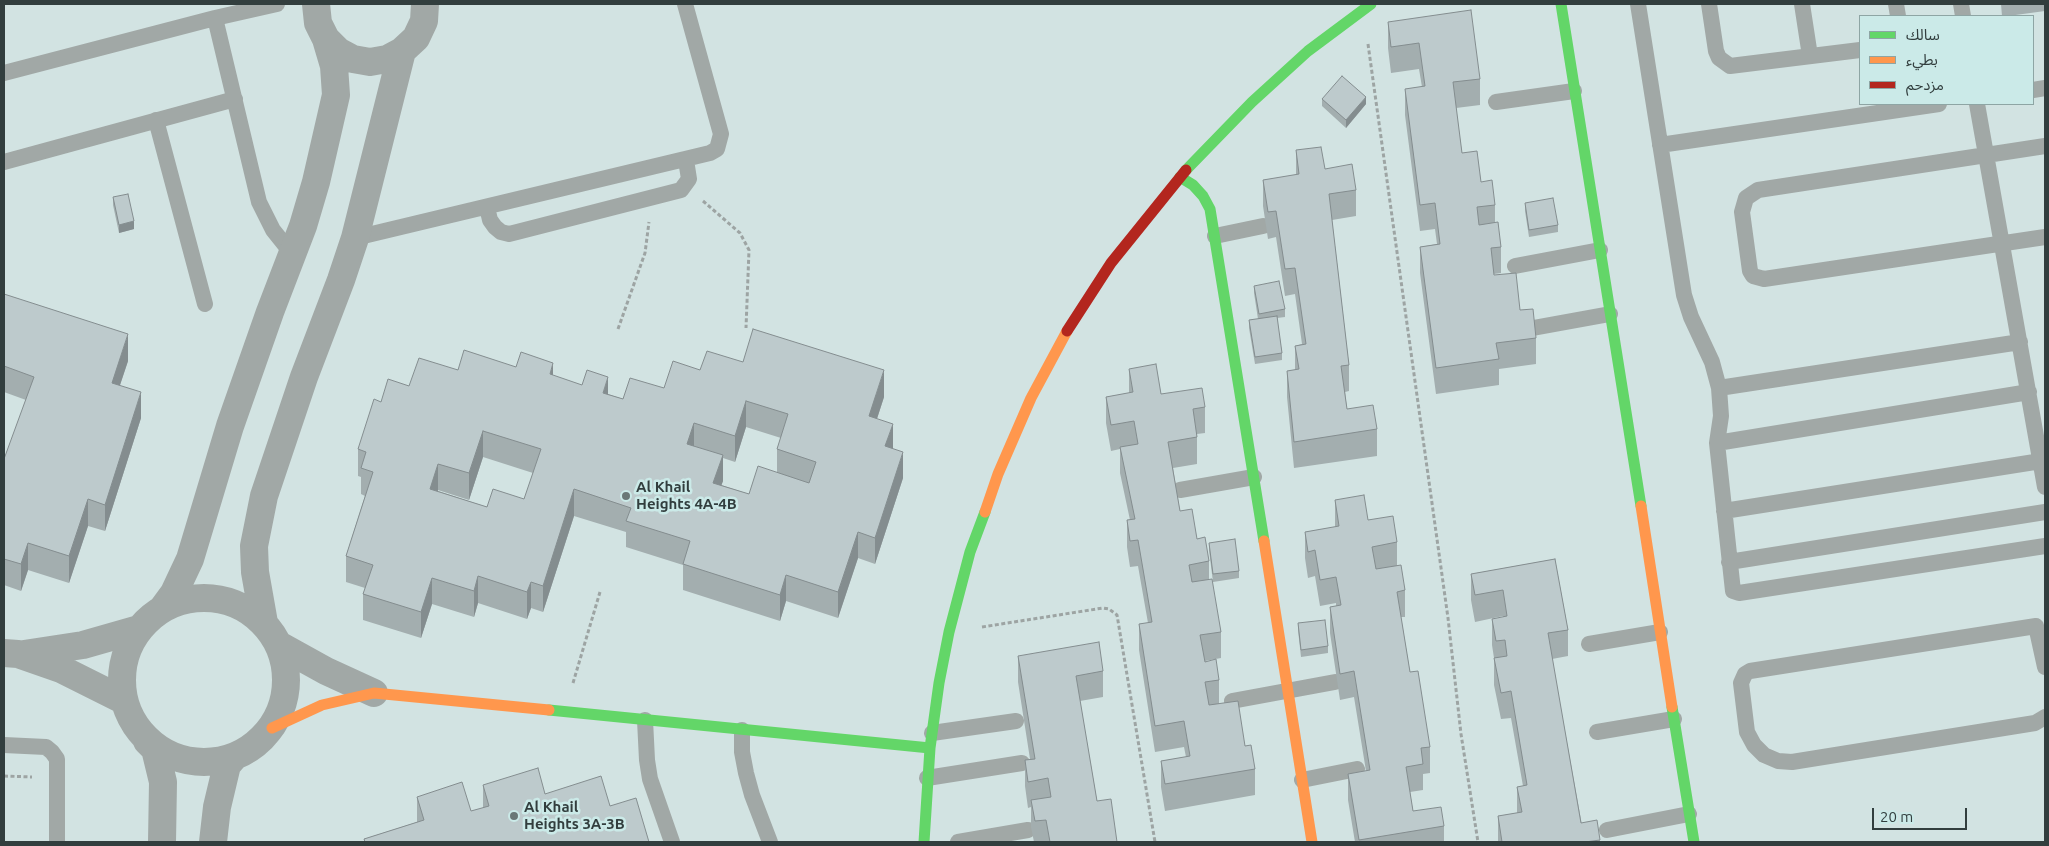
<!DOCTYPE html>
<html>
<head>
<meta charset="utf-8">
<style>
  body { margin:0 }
  #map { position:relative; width:2049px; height:846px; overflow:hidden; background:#d2e3e2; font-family:Ubuntu,"Noto Sans Arabic",sans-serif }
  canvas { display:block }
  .frame { position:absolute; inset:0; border:5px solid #323e3e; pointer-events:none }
  .legend { position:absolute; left:1859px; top:15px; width:175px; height:90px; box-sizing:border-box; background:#cbeae8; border:1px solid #8ea5a4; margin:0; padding:6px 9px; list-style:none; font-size:15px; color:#323e3e }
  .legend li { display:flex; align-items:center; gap:10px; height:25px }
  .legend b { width:25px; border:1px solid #8ea5a4 }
  .scale { position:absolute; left:1872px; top:808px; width:95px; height:22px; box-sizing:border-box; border:2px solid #323e3e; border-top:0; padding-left:6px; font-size:15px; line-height:18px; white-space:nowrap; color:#323e3e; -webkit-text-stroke:4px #cbeae8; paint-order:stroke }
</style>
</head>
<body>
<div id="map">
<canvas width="2049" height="846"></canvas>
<div class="frame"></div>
<ul class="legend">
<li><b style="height:6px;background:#63d668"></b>سالك</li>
<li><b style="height:6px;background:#ff974d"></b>بطيء</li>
<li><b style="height:6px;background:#b3261e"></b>مزدحم</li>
</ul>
<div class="scale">20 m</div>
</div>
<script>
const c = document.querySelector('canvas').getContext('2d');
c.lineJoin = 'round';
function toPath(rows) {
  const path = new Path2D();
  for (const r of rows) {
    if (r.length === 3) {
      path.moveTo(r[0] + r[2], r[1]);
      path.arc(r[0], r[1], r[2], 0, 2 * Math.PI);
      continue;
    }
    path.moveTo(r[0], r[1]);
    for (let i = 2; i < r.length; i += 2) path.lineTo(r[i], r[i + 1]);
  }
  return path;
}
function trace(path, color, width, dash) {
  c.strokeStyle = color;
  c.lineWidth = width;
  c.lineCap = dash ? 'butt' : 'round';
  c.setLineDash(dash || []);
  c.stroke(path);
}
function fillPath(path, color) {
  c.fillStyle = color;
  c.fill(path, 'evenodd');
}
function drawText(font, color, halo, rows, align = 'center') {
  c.font = font + ' Ubuntu,sans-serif';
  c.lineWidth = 5;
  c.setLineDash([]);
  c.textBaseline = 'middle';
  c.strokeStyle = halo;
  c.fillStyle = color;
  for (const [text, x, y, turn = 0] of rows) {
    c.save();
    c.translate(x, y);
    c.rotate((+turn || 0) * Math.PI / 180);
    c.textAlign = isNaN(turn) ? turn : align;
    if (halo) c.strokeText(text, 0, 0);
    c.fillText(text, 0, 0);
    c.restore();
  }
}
const path = toPath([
  [1368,44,1448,618,1461,734,1478,842],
  [703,201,740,233,749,250,746,328],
  [618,329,645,253,649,222],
  [982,627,1103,608,1109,609,1117,615,1155,842],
  [573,683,600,592],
  [4,776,32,777]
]);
const lane = toPath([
  [1638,4,1684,295,1691,317,1712,362,1719,388,1721,416,1717,443,1733,591,1739,593,2045,546],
  [1709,4,1716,51,1719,58,1730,66,1860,50],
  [1802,4,1810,56],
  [1896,4,1898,16],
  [1961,4,1963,16],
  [215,18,259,202,273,230,293,255],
  [4,73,215,18,277,4],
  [2033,90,2045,88],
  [1496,102,1574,91],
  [1977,104,2045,487],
  [156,120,205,304],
  [1660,145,1939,104],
  [2045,146,1758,190,1746,198,1742,212,1750,271,1753,276,1764,279,2045,237],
  [4,162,235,99],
  [487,207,490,220,495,227,501,232,509,234,517,232,681,190,689,179,686,160],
  [1215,236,1263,226],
  [355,238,710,153,717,149,721,134,685,4],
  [1515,266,1600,250],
  [1522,330,1610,314],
  [1719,388,2020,342],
  [1717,443,2029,392],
  [1180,490,1254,477],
  [1724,511,2041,461],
  [1729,562,2045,512],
  [1589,644,1660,632],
  [2045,667,2036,626,1750,671,1745,674,1741,683,1747,732,1754,745,1764,755,1778,761,1792,762,2035,723,2045,717],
  [1232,701,1335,682],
  [645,720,647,760,650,779,672,842],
  [742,730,742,752,746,773,752,795,770,842],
  [1597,732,1674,719],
  [932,733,1016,721],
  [4,745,46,747,52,752,57,759,57,842],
  [927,778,1022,763],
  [1302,780,1357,769],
  [1607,830,1689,814],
  [958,842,1028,830]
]);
const street = toPath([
  [316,4,318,23,326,39,338,51,353,59,370,62,387,59,402,51,416,38,424,21,425,4],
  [204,680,82],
  [163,608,174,593,190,559,230,426,270,312,303,226,316,182,336,95,334,66,326,39],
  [264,623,255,572,254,546,264,496,304,377,341,280,355,238,402,51],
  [279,645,326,671,374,693],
  [4,653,18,654,61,669,123,700],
  [24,654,83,645,139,629],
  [147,741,155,749,163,782,162,842],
  [213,842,217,807,227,765,234,757]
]);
const fast = toPath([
  [1561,4,1641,506],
  [1186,170,1252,102,1308,51,1371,4],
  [1180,177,1193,185,1203,196,1210,209,1264,541],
  [1672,707,1694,842],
  [549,710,930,748],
  [924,842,930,748,939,683,949,632,970,552,985,512]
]);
const slow = toPath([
  [1641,506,1672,707],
  [985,512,998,474,1031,398,1067,331],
  [1264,541,1312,842],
  [272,728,322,705,374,693,549,710]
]);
const jam = toPath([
  [1067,331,1111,263,1186,170]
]);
const wall = toPath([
  [2001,4,2045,4,2045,11,2008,16,2002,16],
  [1388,22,1480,79,1480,105,1456,108,1462,153,1481,182,1495,205,1495,223,1501,247,1501,273,1494,274,1494,275,1520,310,1536,338,1536,364,1499,369,1499,385,1436,394,1420,273,1420,247,1437,244,1435,229,1420,231,1405,115,1405,89,1422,87,1419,69,1391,73,1388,48],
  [1322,99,1366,104,1346,128,1322,106],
  [1296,150,1325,169,1356,190,1356,216,1332,220,1349,365,1349,391,1345,392,1347,409,1377,429,1377,456,1294,468,1287,397,1287,371,1295,370,1295,346,1302,344,1295,294,1285,296,1276,237,1268,239,1263,206,1263,180,1296,175],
  [113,197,134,229,119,233,113,205],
  [1525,203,1558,225,1558,232,1529,237,1525,211],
  [1254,286,1285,309,1285,317,1277,318,1282,353,1282,360,1255,364,1249,328,1249,320,1258,319,1254,293],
  [4,294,128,361,120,385,141,418,105,531,88,526,69,583,28,570,21,591,4,585,4,459,26,400,4,392],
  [743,362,884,397,877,419,893,449,903,478,875,564,858,558,838,618,786,601,780,621,683,590,683,565,626,547,626,532,574,516,543,612,531,608,527,619,478,603,474,617,432,604,421,638,363,620,363,594,365,588,346,582,346,556,365,496,361,494,361,477,358,476,358,449,381,402,409,386,458,370,516,367,553,376,623,399,664,388,700,370],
  [746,427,781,438,777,449,777,473,749,494,721,485,723,481,723,458,735,462],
  [483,457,533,473,524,499,487,507,438,491,438,490,469,500],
  [1129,369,1161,394,1205,407,1205,433,1197,434,1197,464,1173,468,1180,511,1197,539,1209,561,1209,579,1221,632,1221,658,1205,661,1219,680,1219,704,1245,746,1255,769,1255,795,1165,811,1161,787,1161,761,1186,757,1184,747,1155,752,1139,650,1139,624,1148,623,1138,566,1130,567,1127,547,1127,520,1130,520,1120,473,1120,449,1111,451,1106,423,1106,397,1129,393],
  [1335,500,1368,520,1397,542,1397,566,1405,590,1405,617,1401,617,1410,672,1430,747,1430,773,1423,774,1423,790,1410,792,1413,811,1444,826,1444,842,1355,842,1348,800,1348,774,1366,771,1354,697,1340,700,1330,633,1330,607,1336,606,1336,603,1320,606,1315,576,1308,578,1305,558,1305,532,1335,527],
  [1209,543,1239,571,1239,578,1213,582,1209,550],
  [1555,559,1568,630,1568,656,1552,659,1585,842,1498,842,1498,816,1517,813,1517,787,1523,786,1511,718,1501,719,1494,685,1494,658,1492,645,1492,619,1503,617,1503,616,1475,622,1471,600,1471,574],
  [1298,623,1328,646,1328,653,1301,657,1298,630],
  [1018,656,1103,671,1103,697,1080,701,1097,801,1117,842,1034,842,1031,827,1031,807,1028,808,1025,786,1025,760,1030,759,1018,682],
  [483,785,545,794,610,806,649,842,364,842,364,839,417,822,417,797,471,811,483,808],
  [1600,840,1600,842,1585,842]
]);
const shadedWall = toPath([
  [1366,97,1366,104,1346,128,1346,120],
  [134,221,134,229,119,233,119,225],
  [128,334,128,361,112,409,112,383],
  [553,363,553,389,550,374],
  [884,370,884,397,869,443,869,416],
  [608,377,608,403,603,393],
  [141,392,141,418,105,531,105,505],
  [746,401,746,427,735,462,735,436],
  [694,423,694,449,687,444],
  [893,424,893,450,885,446],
  [483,431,483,457,469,500,469,473],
  [903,452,903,478,875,564,875,538],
  [723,455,723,481,713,509,713,483],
  [438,464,438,490,430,515,430,489],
  [574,489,574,516,543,612,543,586],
  [88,499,88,526,69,583,69,556],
  [858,532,858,558,838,618,838,592],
  [28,543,28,570,21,591,21,564],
  [786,575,786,601,780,621,780,595],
  [478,576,478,603,474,617,474,591],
  [432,578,432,604,421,638,421,612],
  [531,582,531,608,527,619,527,592]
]);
const building = toPath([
  [1471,10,1480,79,1453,82,1462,153,1477,151,1481,182,1492,180,1495,205,1477,207,1479,225,1498,222,1501,247,1491,248,1494,275,1516,273,1520,310,1533,309,1536,338,1496,343,1499,359,1436,368,1420,247,1440,244,1435,203,1420,205,1405,89,1425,86,1419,43,1391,47,1388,22,1471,10],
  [1342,76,1366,97,1346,120,1322,99,1342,76],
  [1321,147,1325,169,1352,164,1356,190,1329,194,1349,365,1341,366,1347,409,1373,405,1377,429,1294,442,1287,371,1299,369,1295,346,1306,344,1295,268,1285,269,1276,211,1268,212,1263,180,1299,174,1296,150,1321,147],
  [128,194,134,221,119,225,113,197,128,194],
  [1553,198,1558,225,1529,230,1525,203,1553,198],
  [1279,281,1285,309,1259,314,1254,286,1279,281],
  [4,294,128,334,112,383,141,392,105,505,88,499,69,556,28,543,21,564,4,559,4,459,34,377,4,366,4,294],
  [1277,316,1282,353,1255,357,1249,320,1277,316],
  [753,329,884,370,869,416,893,424,885,446,903,452,875,538,858,532,838,592,786,575,780,595,683,564,690,541,626,521,631,508,574,489,543,586,531,582,527,592,478,576,474,591,432,578,421,612,363,594,373,565,346,556,373,472,361,468,366,452,358,449,374,399,381,402,388,379,409,386,419,358,458,370,464,350,516,367,521,352,553,363,550,374,582,385,587,370,608,377,603,393,623,399,630,378,664,388,673,361,700,370,707,351,743,362,753,329],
  [746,401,788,414,777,449,816,462,809,483,758,466,749,494,713,483,723,455,687,444,694,423,735,436,746,401],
  [483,431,541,449,524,499,493,489,487,507,430,489,438,464,469,473,483,431],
  [1156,364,1161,394,1202,388,1205,407,1193,409,1197,437,1168,442,1180,511,1192,509,1197,539,1205,537,1209,561,1189,565,1192,582,1212,579,1221,632,1200,635,1205,662,1216,659,1219,680,1205,682,1209,705,1238,701,1245,746,1251,745,1255,769,1165,784,1161,761,1190,756,1184,721,1155,726,1139,624,1152,622,1138,540,1130,541,1127,520,1135,519,1120,447,1138,444,1134,421,1111,425,1106,397,1133,392,1129,369,1156,364],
  [1364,495,1368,520,1393,516,1397,542,1372,547,1376,569,1401,565,1405,590,1397,592,1410,672,1418,671,1430,747,1421,748,1423,764,1406,767,1413,811,1441,807,1444,826,1359,840,1348,774,1370,770,1354,671,1340,674,1330,607,1341,605,1336,577,1320,580,1315,550,1308,552,1305,532,1339,526,1335,500,1364,495],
  [1235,539,1239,571,1213,574,1209,543,1235,539],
  [1555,559,1568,630,1548,633,1581,823,1597,820,1600,840,1585,842,1502,842,1498,816,1522,812,1517,787,1527,785,1511,691,1501,693,1494,658,1507,656,1505,640,1496,641,1492,619,1507,616,1503,590,1475,595,1471,574,1555,559],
  [1325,620,1328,646,1301,650,1298,623,1325,620],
  [1099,642,1103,671,1076,676,1097,801,1111,799,1117,842,1050,842,1046,820,1035,821,1031,800,1051,797,1048,778,1028,782,1025,760,1035,759,1018,656,1099,642],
  [538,768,545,794,601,776,610,806,636,798,649,842,365,842,364,839,424,820,417,797,462,782,471,811,489,806,483,785,538,768]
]);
const markers = [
  [626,496,5,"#6a7877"],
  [514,816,5,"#6a7877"]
];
const poiNames = [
  ["Al Khail",636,487],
  ["Heights 4A-4B",636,504],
  ["Al Khail",524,807],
  ["Heights 3A-3B",524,824]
];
trace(path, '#9da4a3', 3, [4, 2.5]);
trace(lane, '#a1a8a6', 16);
trace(street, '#a1a8a6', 28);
trace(fast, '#63d668', 11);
trace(slow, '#ff974d', 11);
trace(jam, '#b3261e', 11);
fillPath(wall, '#a3aeaf');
fillPath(shadedWall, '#848d8f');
fillPath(building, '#bdcacc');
trace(building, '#848d8f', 1);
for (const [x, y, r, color] of markers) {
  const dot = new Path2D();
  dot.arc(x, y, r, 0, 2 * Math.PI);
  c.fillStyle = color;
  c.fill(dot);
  trace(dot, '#cbeae8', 2);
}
drawText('bold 15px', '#323e3e', '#cbeae8', poiNames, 'left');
</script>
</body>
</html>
